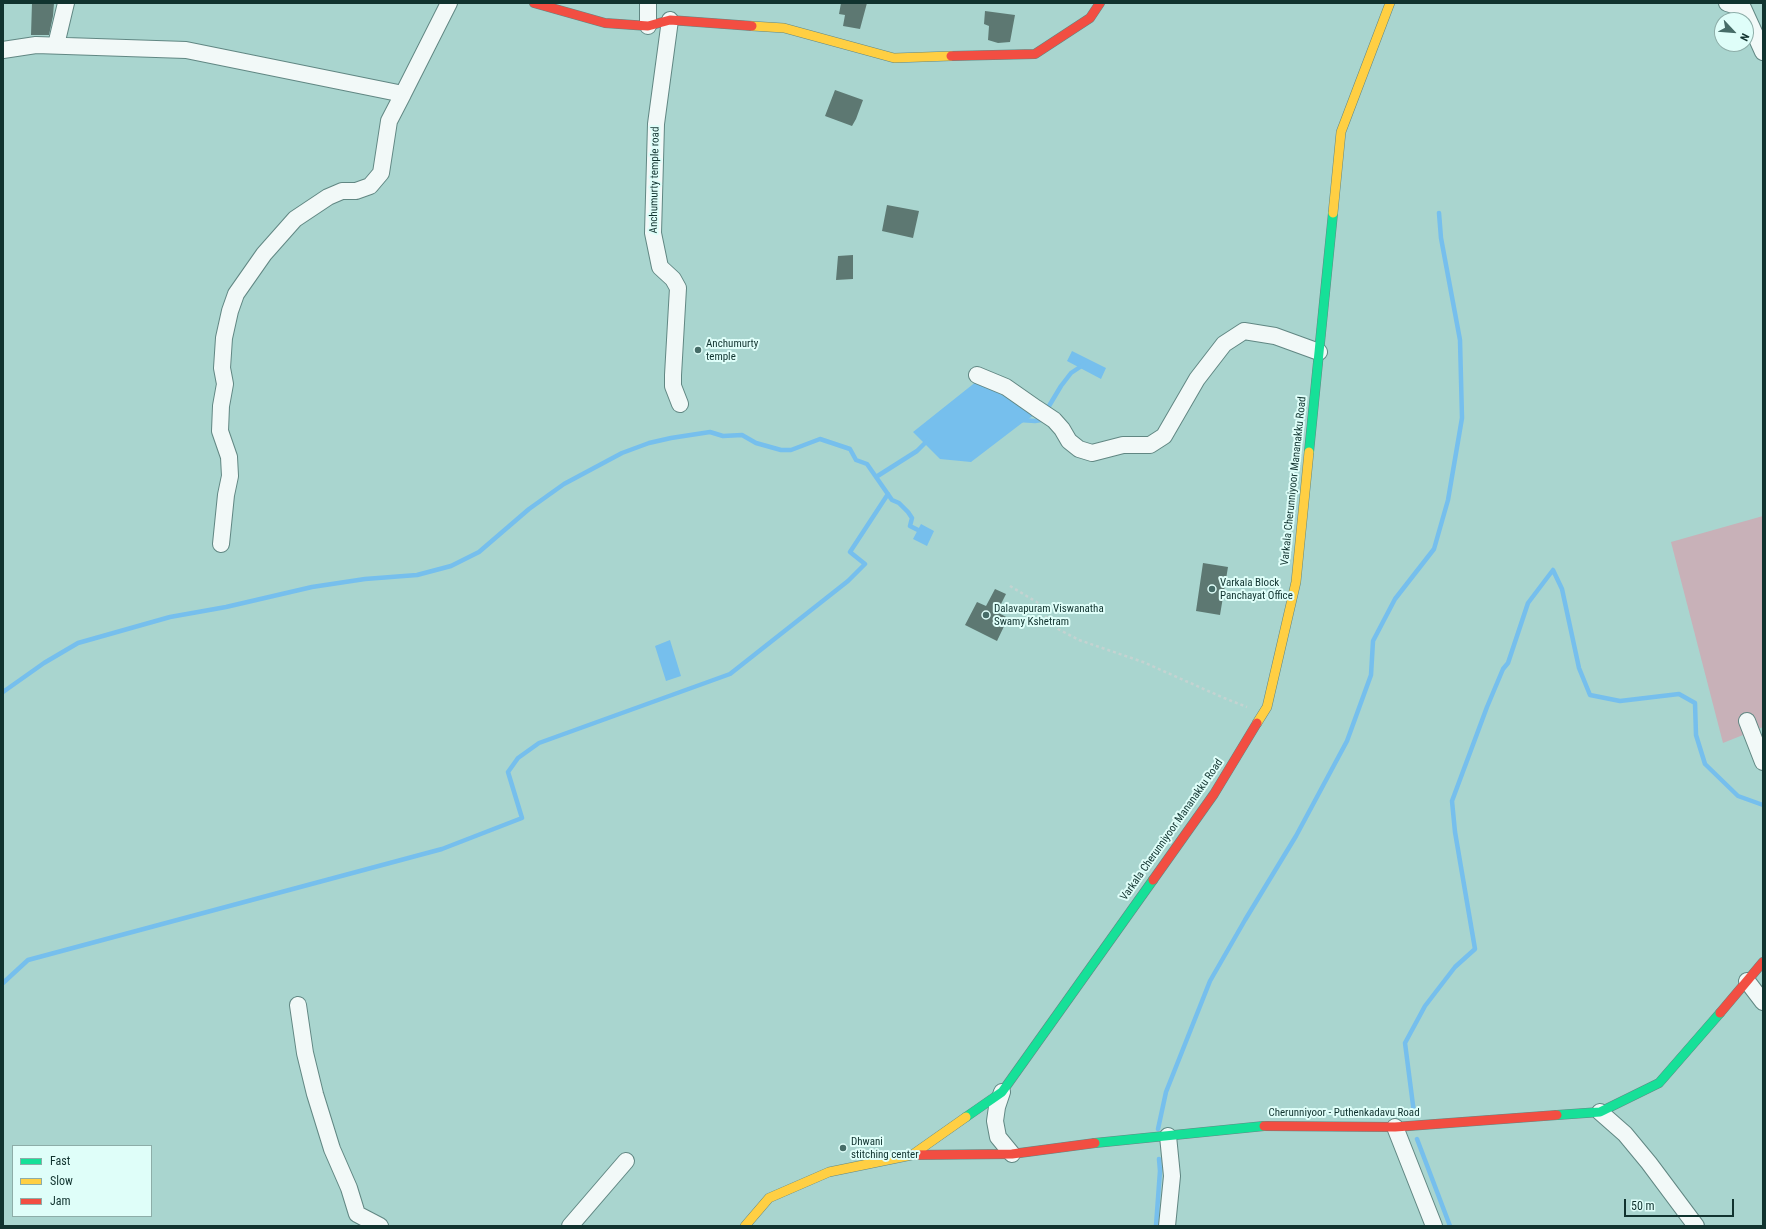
<!DOCTYPE html>
<html>
<head>
<meta charset="utf-8">
<style>
  body { margin:0 }
  #map { position:relative; width:1766px; height:1229px; overflow:hidden; background:#a9d5cf; font-family:"Roboto Condensed",sans-serif }
  canvas { display:block }
  .frame { position:absolute; inset:0; border:4px solid #11332f; pointer-events:none }
  .legend { position:absolute; left:12px; top:1145px; width:140px; height:72px; box-sizing:border-box; background:#dffef9; border:1px solid #8dada8; margin:0; padding:5px 7px; list-style:none; font-size:12px; color:#11332f }
  .legend li { display:flex; align-items:center; gap:8px; height:20px }
  .legend b { width:20px; border:1px solid #8dada8 }
  .north { position:absolute; left:1714px; top:12px; width:40px; height:40px; box-sizing:border-box; background:#dffef9; border:1px solid #8dada8; border-radius:50%; rotate:116deg; font-size:11px; font-weight:700; line-height:16px; text-align:center; color:#11332f }
  .north::after { content:''; display:block; margin:auto; width:14px; height:18px; background:#466c67; clip-path:polygon(50% 0,100% 100%,50% 72%,0 100%) }
  .scale { position:absolute; left:1624px; top:1199px; width:110px; height:18px; box-sizing:border-box; border:2px solid #11332f; border-top:0; padding-left:5px; font-size:12px; line-height:14px; white-space:nowrap; color:#11332f; -webkit-text-stroke:3px #dffef9; paint-order:stroke }
</style>
</head>
<body>
<div id="map">
<canvas width="1766" height="1229"></canvas>
<div class="frame"></div>
<ul class="legend">
<li><b style="height:5px;background:#16e098"></b>Fast</li>
<li><b style="height:5px;background:#ffcf43"></b>Slow</li>
<li><b style="height:5px;background:#f24e42"></b>Jam</li>
</ul>
<div class="north">N</div>
<div class="scale">50 m</div>
</div>
<script>
const c = document.querySelector('canvas').getContext('2d');
c.lineJoin = 'round';
function fillPath(path, color) {
  c.fillStyle = color;
  c.fill(path, 'evenodd');
}
function toPath(rows) {
  const path = new Path2D();
  for (const r of rows) {
    path.moveTo(r[0], r[1]);
    for (let i = 2; i < r.length; i += 2) path.lineTo(r[i], r[i + 1]);
  }
  return path;
}
function trace(path, color, width, dash) {
  c.strokeStyle = color;
  c.lineWidth = width;
  c.lineCap = dash ? 'butt' : 'round';
  c.setLineDash(dash || []);
  c.stroke(path);
}
function drawText(font, color, halo, rows, align = 'center') {
  c.font = font + ' "Roboto Condensed",sans-serif';
  c.lineWidth = 4;
  c.setLineDash([]);
  c.textBaseline = 'middle';
  c.strokeStyle = halo;
  c.fillStyle = color;
  for (const [text, x, y, turn = 0] of rows) {
    c.save();
    c.translate(x, y);
    c.rotate((+turn || 0) * Math.PI / 180);
    c.textAlign = isNaN(turn) ? turn : align;
    if (halo) c.strokeText(text, 0, 0);
    c.fillText(text, 0, 0);
    c.restore();
  }
}
const green = toPath([
  [1763,516,1763,727,1723,743,1671,542]
]);
const water = toPath([
  [1072,351,1106,368,1101,379,1067,361],
  [977,381,1036,414,1022,423,971,462,940,459,913,432],
  [921,524,934,531,927,546,913,539],
  [670,640,681,676,666,681,655,646]
]);
const stream = toPath([
  [1046,411,1061,386,1071,373,1083,365],
  [1020,420,1035,421,1041,420,1043,417],
  [876,477,917,451,928,440],
  [3,692,44,663,78,643,170,617,226,607,312,587,365,579,417,575,451,566,479,552,529,509,564,484,622,453,649,443,671,438,710,432,723,436,742,435,756,443,781,450,791,450,820,439,850,449,856,460,867,464,892,500,899,503,908,512,912,518,910,526,918,530],
  [3,983,28,960,442,849,522,818,508,772,518,758,539,743,730,674,848,581,865,564,850,552,888,494],
  [1414,1113,1405,1043,1425,1006,1455,967,1475,949,1455,832,1452,801,1487,707,1503,669,1508,663,1528,603,1553,570,1562,589,1579,668,1590,695,1620,701,1679,694,1695,703,1696,735,1705,764,1738,796,1763,805],
  [1158,1129,1166,1092,1210,981,1245,920,1296,836,1347,741,1371,675,1373,641,1395,599,1434,549,1448,500,1462,418,1460,340,1441,238,1439,213],
  [1417,1139,1450,1226],
  [1156,1226,1160,1171,1159,1159]
]);
const building = toPath([
  [32,3,54,3,53,16,49,35,31,35],
  [841,3,867,3,860,29,843,26,845,15,839,14],
  [985,11,1015,15,1010,42,998,43,988,40,989,26,984,24],
  [835,90,863,100,856,119,852,126,825,116],
  [887,205,919,211,913,238,882,231],
  [853,255,853,279,836,280,838,256],
  [1203,563,1228,567,1220,615,1196,611],
  [995,589,1006,594,997,612,1008,618,997,641,965,625,977,602,986,606]
]);
const path = toPath([
  [1010,586,1040,604,1045,616,1058,629,1079,640,1143,662,1224,698,1247,707]
]);
const street = toPath([
  [648,3,648,26],
  [1727,3,1743,8,1763,52],
  [670,20,656,124,653,233,660,267,673,279,678,288,673,375,673,386,680,404],
  [56,45,66,3],
  [3,50,36,45,186,50,403,94,449,3],
  [977,375,1006,387,1036,408,1054,420,1062,429,1069,441,1079,449,1092,453,1123,445,1150,445,1164,436,1197,379,1224,344,1244,331,1275,336,1319,352],
  [221,544,226,495,230,476,229,457,220,431,221,406,225,384,222,368,224,338,230,311,236,294,264,254,295,219,328,197,342,191,356,191,370,186,381,173,389,121,403,94],
  [1747,721,1763,762],
  [1747,981,1763,1002],
  [298,1005,305,1053,315,1094,332,1149,349,1188,357,1214,380,1226],
  [1002,1092,997,1107,995,1121,998,1137,1012,1154],
  [1600,1112,1625,1134,1649,1163,1696,1226],
  [1395,1127,1434,1226],
  [570,1226,626,1161],
  [1167,1226,1172,1176,1168,1136]
]);
const fast = toPath([
  [1309,452,1333,213],
  [1557,1115,1600,1112,1659,1083,1720,1013],
  [966,1117,1002,1092,1153,880],
  [1095,1143,1264,1126]
]);
const slow = toPath([
  [752,26,784,28,894,58,951,56],
  [1333,213,1341,132,1390,3],
  [1257,723,1267,707,1296,582,1309,452],
  [745,1226,769,1198,829,1172,912,1155,966,1117]
]);
const jam = toPath([
  [534,3,605,23,648,26,670,20,752,26],
  [951,56,1035,54,1090,18,1100,3],
  [1153,880,1214,794,1257,723],
  [1720,1013,1763,962],
  [1264,1126,1395,1127,1557,1115],
  [912,1155,1012,1154,1095,1143]
]);
const markers = [
  [698,350,4,"#466c67"],
  [1212,589,4,"#466c67"],
  [986,615,4,"#466c67"],
  [843,1148,4,"#466c67"]
];
const streetNames = [
  ["Anchumurty temple road",655,180,-89],
  ["Varkala Cherunniyoor Mananakku Road",1294,481,-84],
  ["Varkala Cherunniyoor Mananakku Road",1172,830,-55],
  ["Cherunniyoor - Puthenkadavu Road",1344,1113]
];
const poiNames = [
  ["Anchumurty",706,344],
  ["temple",706,357],
  ["Varkala Block",1220,583],
  ["Panchayat Office",1220,596],
  ["Dalavapuram Viswanatha",994,609],
  ["Swamy Kshetram",994,622],
  ["Dhwani",851,1142],
  ["stitching center",851,1155]
];
fillPath(green, '#c8b1b8');
fillPath(water, '#76bfed');
trace(stream, '#76bfed', 4.5);
fillPath(building, '#5d7872');
trace(street, '#618783', 18);
trace(fast, '#618783', 10);
trace(slow, '#618783', 10);
trace(jam, '#618783', 10);
trace(path, '#c4d3d1', 2.5, [3, 3]);
trace(street, '#f2f9f8', 16);
trace(fast, '#16e098', 9);
trace(slow, '#ffcf43', 9);
trace(jam, '#f24e42', 9);
for (const [x, y, r, color] of markers) {
  const dot = new Path2D();
  dot.arc(x, y, r, 0, 2 * Math.PI);
  c.fillStyle = color;
  c.fill(dot);
  trace(dot, '#dffef9', 1.5);
}
drawText('11px', '#11332f', '#dffef9', streetNames);
drawText('11px', '#11332f', '#dffef9', poiNames, 'left');
</script>
</body>
</html>
